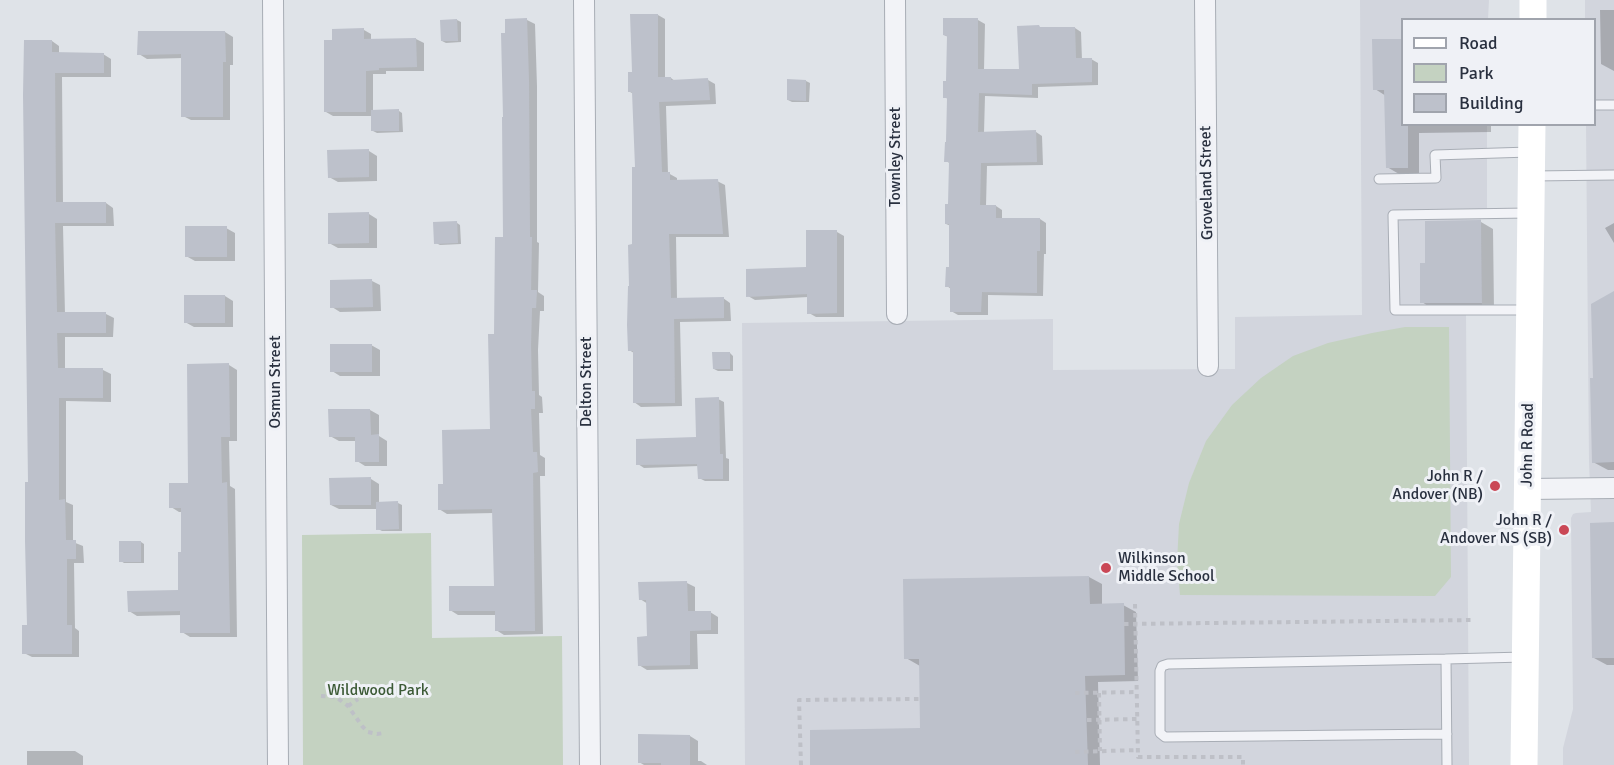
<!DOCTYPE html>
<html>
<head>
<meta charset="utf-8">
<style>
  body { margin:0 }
  #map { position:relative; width:1614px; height:765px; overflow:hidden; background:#dfe3e8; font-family:Signika,sans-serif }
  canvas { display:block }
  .legend { position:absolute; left:1401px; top:18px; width:195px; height:108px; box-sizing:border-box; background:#eff1f6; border:2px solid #a0a4ad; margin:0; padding:8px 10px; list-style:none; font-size:18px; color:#29303f }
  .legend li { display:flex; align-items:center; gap:12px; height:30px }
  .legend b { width:30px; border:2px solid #a0a4ad }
</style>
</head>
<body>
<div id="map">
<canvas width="1614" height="765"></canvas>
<ul class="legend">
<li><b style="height:8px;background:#fff"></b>Road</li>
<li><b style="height:16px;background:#c4d2c1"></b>Park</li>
<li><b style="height:16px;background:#bdc1cb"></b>Building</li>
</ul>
</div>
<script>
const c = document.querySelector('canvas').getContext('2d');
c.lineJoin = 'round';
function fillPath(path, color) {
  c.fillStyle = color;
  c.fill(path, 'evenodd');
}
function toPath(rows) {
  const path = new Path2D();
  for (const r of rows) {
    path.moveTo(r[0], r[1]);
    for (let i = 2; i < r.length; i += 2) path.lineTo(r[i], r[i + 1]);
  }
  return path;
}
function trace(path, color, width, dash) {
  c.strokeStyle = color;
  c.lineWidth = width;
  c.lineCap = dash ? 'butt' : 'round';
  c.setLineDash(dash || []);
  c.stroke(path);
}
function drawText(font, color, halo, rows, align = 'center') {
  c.font = font + ' Signika,sans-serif';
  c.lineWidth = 6;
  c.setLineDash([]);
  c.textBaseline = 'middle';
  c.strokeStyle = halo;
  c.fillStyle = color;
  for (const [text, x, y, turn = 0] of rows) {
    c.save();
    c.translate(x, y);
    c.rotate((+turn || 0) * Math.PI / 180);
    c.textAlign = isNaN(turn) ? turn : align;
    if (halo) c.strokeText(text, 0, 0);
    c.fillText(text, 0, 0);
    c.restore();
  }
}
const built = toPath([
  [1360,0,1489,0,1488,19,1402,20,1402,124,1487,125,1487,208,1481,219,1482,314,1466,314,1469,765,745,765,742,323,1053,319,1053,370,1235,369,1235,317,1362,315],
  [1585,0,1614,0,1614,765,1563,765,1563,748,1573,709,1571,518,1573,514,1576,513,1591,512,1589,461,1586,125,1594,124,1594,20,1585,19]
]);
const green = toPath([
  [1405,327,1449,327,1451,577,1435,596,1180,595,1177,562,1179,524,1189,483,1206,441,1232,405,1261,378,1293,356,1328,343,1372,333],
  [431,533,432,638,562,636,563,765,303,765,302,535]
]);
const shadow = toPath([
  [1600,10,1614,10,1614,71,1601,64],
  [658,15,665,19,665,79,671,78,675,81,708,80,715,84,716,104,666,106,668,173,677,178,677,181,717,181,725,185,729,237,676,237,677,299,723,298,730,303,731,321,680,322,682,406,641,407,634,402,634,353,629,350,636,168,634,94,630,92,634,73],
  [457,20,461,22,461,42,446,43,442,41],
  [527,20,535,24,537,86,537,242,539,243,538,292,544,296,544,311,540,311,538,350,539,395,542,397,543,413,539,413,540,455,545,458,545,476,540,476,543,634,504,635,496,630,496,615,458,615,450,610,496,587,494,513,447,514,439,509,444,485,491,431,495,336,505,239,507,34],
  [944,20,978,20,985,24,984,70,1020,71,1043,29,1075,28,1081,32,1082,60,1091,59,1098,63,1098,85,1038,87,1038,98,985,96,984,133,1036,132,1042,136,1043,165,987,166,986,206,996,206,1002,210,1002,219,1040,219,1046,223,1046,254,1044,254,1043,296,988,295,988,315,958,315,951,311,951,289,947,286,950,268,951,226,946,224,950,206,951,164,946,161,948,99,944,97,948,82,948,37,944,35],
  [364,30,371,34,371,40,416,39,424,43,424,71,386,71,386,74,373,74,373,111,399,111,402,113,403,132,377,133,373,131,373,116,333,116,326,112,334,41],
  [225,32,233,37,233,65,230,65,230,120,191,120,183,116,183,58,147,59,139,54,139,33],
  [1374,40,1402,40,1402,124,1491,124,1491,132,1419,133,1419,173,1399,174,1387,167,1386,96,1375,89],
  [52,41,59,46,59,53,103,54,111,59,111,77,62,77,63,203,106,203,113,208,114,226,63,226,65,314,106,314,114,318,113,337,65,337,65,370,103,370,111,374,111,402,66,401,66,502,73,505,73,542,83,546,84,563,74,563,75,628,79,631,79,657,32,657,24,653,29,626,29,483],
  [806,81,810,83,809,102,792,102,788,100],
  [369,151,377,156,377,181,338,182,329,177],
  [369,214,377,219,377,248,338,248,329,243],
  [1481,222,1493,229,1494,310,1434,310,1422,302,1426,264],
  [457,223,460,225,461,244,440,245,436,243],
  [1614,223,1614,243,1605,228],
  [226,228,235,233,235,261,195,261,186,256],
  [837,232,844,236,844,317,816,317,809,313,808,297,755,300,748,296,808,268],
  [372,281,380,285,381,311,340,312,332,307],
  [1614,292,1614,470,1608,470,1593,462,1595,379],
  [225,296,233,301,233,327,194,327,185,322],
  [371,345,380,350,380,376,340,376,332,371],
  [730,353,733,356,733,371,718,371,714,369],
  [229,365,237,370,237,441,229,441,230,486,235,489,237,637,190,637,182,632,182,615,137,616,129,611,180,592,183,554,183,512,179,512,171,507,190,484],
  [718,399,724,402,726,458,729,459,729,481,705,481,699,478,699,466,644,468,638,464,698,439],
  [370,410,379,415,379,436,387,441,387,466,365,466,357,461,356,441,339,441,330,436,330,411],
  [371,479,379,484,379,503,398,503,402,505,402,531,382,531,378,529,377,509,339,509,331,505],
  [1614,524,1614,665,1607,665,1594,658],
  [141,542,144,544,144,563,124,563,121,561],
  [1089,577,1102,584,1102,605,1123,605,1136,612,1138,681,1098,682,1100,765,812,765,921,729,920,666,906,658,904,581],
  [687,583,695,587,695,612,710,612,718,617,718,634,697,634,698,669,647,670,639,665,648,638,648,604,640,599],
  [690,736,698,741,698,761,701,761,707,765,644,765,639,762],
  [27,751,75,751,83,756,83,765,27,765]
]);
const building = toPath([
  [630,14,658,14,658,77,671,77,671,80,708,78,710,100,659,102,662,172,670,172,670,180,718,179,723,234,669,234,671,298,724,297,724,318,674,319,675,403,633,403,633,351,628,351,627,325,628,286,629,286,628,245,632,244,632,167,635,167,632,92,628,92,628,72,632,72],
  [527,18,529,81,530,237,532,237,531,290,537,290,536,308,532,308,531,345,532,391,535,391,535,409,531,409,533,452,537,452,538,472,533,473,535,631,495,631,495,611,449,611,449,586,494,586,492,509,438,510,438,484,443,484,442,430,490,429,488,334,494,334,495,237,503,237,502,117,503,117,501,33,505,33,505,19],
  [943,18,978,18,978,69,1019,69,1017,26,1039,25,1040,27,1075,27,1076,58,1092,58,1092,82,1032,84,1032,95,979,93,978,132,1036,130,1037,162,981,163,980,205,996,205,996,218,1040,218,1040,251,1037,251,1037,293,982,292,981,312,950,312,950,287,945,287,946,267,949,267,949,224,945,224,945,204,948,204,949,162,944,162,945,142,946,142,947,98,943,98,943,81,946,81,947,36,943,35],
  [457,19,458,41,441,41,440,20],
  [364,28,364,39,416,38,417,67,379,68,379,70,366,71,366,112,324,112,324,40,332,40,332,29],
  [138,31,225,31,226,62,223,62,223,117,181,117,181,54,137,55],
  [1372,39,1402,39,1402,124,1408,124,1408,168,1386,168,1384,90,1373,90],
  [24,40,52,40,52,52,104,53,104,73,55,73,56,202,106,202,106,223,55,223,57,312,106,312,106,333,57,333,58,368,103,368,103,398,59,398,59,500,65,499,66,540,76,540,76,559,67,559,67,625,72,625,72,654,22,654,22,625,27,625,25,541,25,482,28,482,23,95],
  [787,79,806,80,806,101,787,100],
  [399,109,399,131,371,131,371,110],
  [369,149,369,177,328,178,327,150],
  [369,212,369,243,328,244,328,213],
  [1481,220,1482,303,1420,303,1420,263,1425,263,1425,221],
  [457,221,458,243,434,244,433,222],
  [185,226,227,226,227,257,185,257],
  [806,230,837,230,837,313,807,314,807,294,746,297,746,269,806,267],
  [372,279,373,307,330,308,330,280],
  [1614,291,1614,462,1592,463,1590,378,1593,378,1591,304],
  [184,295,225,295,225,323,184,323],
  [330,344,372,344,372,372,330,372],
  [712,352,730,352,730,369,713,369],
  [229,363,230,437,221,437,222,483,227,482,230,633,180,633,180,611,128,612,127,591,178,590,178,552,181,552,181,508,169,508,169,483,188,483,187,364],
  [719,397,720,454,723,454,723,479,698,479,697,464,636,465,636,439,696,437,695,398],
  [328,409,370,409,371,435,379,434,379,462,355,462,355,437,329,437],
  [371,477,371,505,330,505,329,478],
  [398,501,399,529,376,530,376,502],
  [1614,522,1614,658,1592,658,1590,523],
  [119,541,141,541,141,562,119,562],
  [1089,576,1090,604,1124,603,1125,675,1085,676,1088,765,810,765,810,730,920,728,919,659,904,659,903,579],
  [687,581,688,611,711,611,711,630,690,631,690,665,638,666,637,637,647,636,646,600,639,600,638,582],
  [638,734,690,735,690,765,661,765,661,763,638,763]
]);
const path = toPath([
  [1135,604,1138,757,1243,757,1243,765],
  [1124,624,1473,620],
  [1075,693,1137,692],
  [1099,693,1100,751],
  [321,696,336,697,348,706,362,726,368,732,377,734,384,733],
  [348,706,358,699],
  [1087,720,1137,719],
  [1075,752,1138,750],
  [801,765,799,700,919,699]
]);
const lane = toPath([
  [1594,105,1614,105],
  [1532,176,1614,175],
  [1379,179,1436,178,1435,155,1529,152],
  [1528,310,1395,310,1393,215,1529,213],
  [1446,659,1168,664,1162,666,1160,671,1160,733,1165,737,1447,734],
  [1447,765,1446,659,1524,657]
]);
const street = toPath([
  [273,0,278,765],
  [584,0,590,765],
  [895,0,897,314],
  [1205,0,1208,366],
  [1528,489,1614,488]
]);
const secondary = toPath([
  [1533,20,1533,0],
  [1524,765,1532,124]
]);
const markers = [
  [1495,486,6,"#ca4856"],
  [1564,530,6,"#ca4856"],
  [1106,568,6,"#ca4856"]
];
const streetNames = [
  ["Townley Street",896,157,-90],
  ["Groveland Street",1207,183,-91],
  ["Osmun Street",276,382,-90],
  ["Delton Street",587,382,-90],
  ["John R Road",1528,445,-89]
];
const poiNames = [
  ["John R /",1483,477],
  ["Andover (NB)",1483,495],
  ["John R /",1552,521],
  ["Andover NS (SB)",1552,539],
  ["Wilkinson",1118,559,"left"],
  ["Middle School",1118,577,"left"]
];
const parkNames = [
  ["Wildwood Park",378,691]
];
fillPath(built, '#d2d5dd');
fillPath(green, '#c4d2c1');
fillPath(shadow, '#0003');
fillPath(building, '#bdc1cb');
trace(lane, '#a8adb5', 11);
trace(street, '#a8adb5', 22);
trace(path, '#bec0c7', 4, [4.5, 4.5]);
trace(lane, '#f2f3f7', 9);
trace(street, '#f2f3f7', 20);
trace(secondary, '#fff', 27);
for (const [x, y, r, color] of markers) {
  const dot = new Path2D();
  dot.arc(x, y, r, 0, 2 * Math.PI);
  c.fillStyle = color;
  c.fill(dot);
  trace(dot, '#eff1f6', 2);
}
drawText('16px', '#29303f', '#eff1f6', streetNames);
drawText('16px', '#29303f', '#eff1f6', poiNames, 'right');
drawText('16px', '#3c5a36', '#eff1f6', parkNames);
</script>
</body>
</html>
